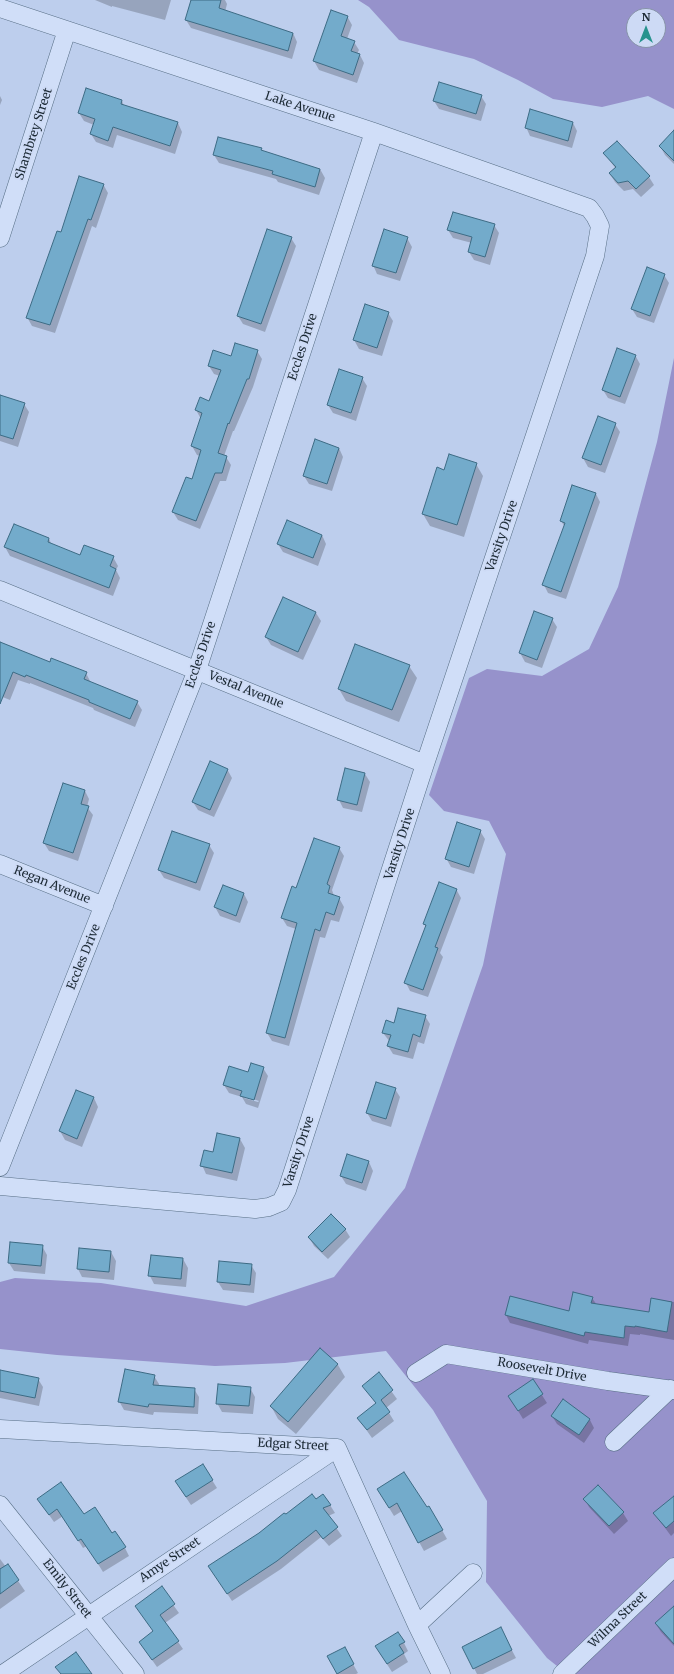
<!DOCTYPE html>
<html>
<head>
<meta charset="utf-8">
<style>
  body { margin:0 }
  #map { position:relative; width:674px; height:1674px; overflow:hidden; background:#bdceed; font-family:Merriweather,serif }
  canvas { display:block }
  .north { position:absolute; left:626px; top:8px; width:40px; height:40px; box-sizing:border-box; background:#cddaf5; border:1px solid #8693a8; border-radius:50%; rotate:0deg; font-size:11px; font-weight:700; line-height:16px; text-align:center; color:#1b2934 }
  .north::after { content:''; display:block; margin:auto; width:14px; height:18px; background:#27938e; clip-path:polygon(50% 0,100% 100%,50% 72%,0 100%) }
</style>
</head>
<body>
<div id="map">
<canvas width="674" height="1674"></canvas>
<div class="north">N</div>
</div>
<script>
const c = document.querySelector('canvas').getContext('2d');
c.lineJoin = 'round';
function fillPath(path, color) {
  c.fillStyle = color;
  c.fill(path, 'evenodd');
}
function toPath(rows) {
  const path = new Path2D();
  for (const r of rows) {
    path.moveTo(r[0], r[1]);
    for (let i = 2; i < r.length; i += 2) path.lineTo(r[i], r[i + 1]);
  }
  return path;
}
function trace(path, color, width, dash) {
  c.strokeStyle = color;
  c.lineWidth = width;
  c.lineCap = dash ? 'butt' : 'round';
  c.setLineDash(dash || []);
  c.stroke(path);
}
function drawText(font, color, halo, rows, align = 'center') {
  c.font = font + ' Merriweather,serif';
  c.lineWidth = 3.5;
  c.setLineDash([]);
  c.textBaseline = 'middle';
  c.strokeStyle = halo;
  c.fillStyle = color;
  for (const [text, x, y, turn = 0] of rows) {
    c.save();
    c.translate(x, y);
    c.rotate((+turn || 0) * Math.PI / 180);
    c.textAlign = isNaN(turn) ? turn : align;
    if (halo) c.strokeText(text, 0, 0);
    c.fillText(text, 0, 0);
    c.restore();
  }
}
const green = toPath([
  [358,0,674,0,674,109,648,96,602,107,553,99,518,80,474,59,399,40,369,7],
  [634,16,658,16,658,40,634,40],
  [674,358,674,1674,567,1674,547,1658,486,1582,487,1501,433,1410,386,1351,285,1363,215,1366,57,1355,0,1349,0,1282,15,1278,101,1283,246,1306,334,1277,405,1188,483,965,506,854,489,821,444,811,429,795,469,678,487,669,542,676,589,649,618,587,657,442]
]);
const shadow = toPath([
  [95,0,171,0,165,20,112,6,112,7],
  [192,0,225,0,227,4,225,12,293,33,297,42,292,59,191,28,186,20],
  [332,11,347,16,352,25,347,39,354,42,359,50,357,54,360,55,364,63,357,83,319,70,314,61],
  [87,89,122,101,124,106,178,123,182,132,175,154,117,135,113,148,96,142,91,134,94,125,84,121,79,113],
  [0,96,2,100,0,105],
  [481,96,486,104,481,121,439,109,434,101],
  [573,123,577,131,572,148,530,136,526,127],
  [674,140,674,164,665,155,660,146],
  [616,142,649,177,654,185,641,197,633,189,624,191,615,182,610,174,616,169,604,153],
  [261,149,263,152,320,169,325,178,319,195,278,182,276,179,219,163,214,155],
  [103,184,108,193,96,228,92,226,55,333,32,326,27,317,62,233],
  [494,225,499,233,490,265,474,260,469,252,472,243,453,238,448,230],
  [291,238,296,246,265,332,243,324,238,316],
  [407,238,412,247,400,281,377,274,373,265],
  [664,275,669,283,654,323,637,317,632,309],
  [388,313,393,321,382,356,359,349,354,340],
  [257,351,262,359,253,387,234,431,233,431,224,456,226,457,231,465,226,481,220,481,200,529,178,520,173,512,193,480,200,456,197,455,192,446,201,419,196,410,209,402,220,376,214,374,209,366,232,357],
  [635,355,640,364,625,404,608,398,603,390],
  [362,378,367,386,356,421,333,413,328,405],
  [0,401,24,404,29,412,18,447,0,441],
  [615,424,620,432,605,473,588,467,583,458],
  [339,448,343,457,332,491,309,484,304,476],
  [476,464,483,476,464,537,430,526,423,514,445,471],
  [596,494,600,502,566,599,548,593,544,585,565,527,561,521],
  [322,535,326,544,318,566,283,552,278,544],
  [49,539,52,545,80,556,113,557,118,566,116,570,120,578,113,596,10,556,5,547],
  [283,598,316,613,321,621,303,660,271,645,266,637],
  [552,619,557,627,542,668,525,662,520,653],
  [0,642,50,663,86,673,91,683,137,702,142,710,135,727,94,710,93,708,30,683,30,684,18,680,10,700,0,696],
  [409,666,417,678,399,722,346,701,339,689],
  [227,769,232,778,214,817,198,810,193,802],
  [365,774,370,782,362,812,343,808,339,800],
  [85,791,89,799,87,807,93,815,78,861,49,851,44,843],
  [480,831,485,839,474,874,451,867,446,858],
  [209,845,214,853,200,891,164,878,159,870],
  [339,848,344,856,332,890,334,896,339,898,344,907,339,922,331,920,325,938,320,937,289,1046,272,1041,267,1033,296,929,287,926,282,918],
  [456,889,461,898,440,953,443,957,428,997,410,991,406,983,426,927,424,924],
  [244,894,248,902,240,923,220,916,215,907],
  [425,1016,430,1024,424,1044,418,1042,413,1059,393,1054,388,1046,390,1042,383,1033,395,1024],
  [263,1068,268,1076,258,1108,246,1104,242,1097,229,1093,224,1085],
  [244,1096,259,1101,258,1102,244,1098],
  [395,1089,400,1097,391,1127,372,1121,367,1113],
  [77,1091,94,1098,98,1107,82,1147,65,1140,60,1131],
  [218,1134,240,1139,245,1148,237,1181,206,1174,202,1165,214,1153],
  [369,1162,373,1171,366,1191,346,1184,341,1176],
  [345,1229,350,1237,328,1259,314,1246,309,1237],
  [42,1246,47,1255,45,1274,14,1271,9,1263],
  [111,1252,116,1261,114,1280,82,1277,78,1269],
  [183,1259,188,1268,186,1287,154,1284,150,1276],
  [251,1265,256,1273,254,1293,223,1290,218,1282],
  [592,1298,597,1305,650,1313,652,1299,674,1302,674,1340,640,1334,640,1335,630,1334,628,1346,589,1340,588,1344,510,1323,506,1315,570,1312],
  [320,1350,338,1365,345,1377,296,1434,278,1419,271,1406],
  [0,1371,38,1379,43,1387,39,1406,0,1398],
  [379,1374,397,1399,386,1408,394,1421,372,1438,358,1418,376,1404,364,1386],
  [154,1376,159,1384,159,1386,194,1389,199,1397,198,1414,154,1412,153,1415,124,1410,119,1401],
  [533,1381,547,1403,523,1419,514,1404],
  [250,1388,255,1397,253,1414,222,1412,217,1403],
  [563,1401,590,1420,594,1428,584,1443,557,1424,552,1416],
  [212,1480,217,1488,191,1505,181,1490],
  [598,1486,623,1513,628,1521,614,1534,589,1507,585,1499],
  [674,1497,674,1533,671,1536,654,1513],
  [383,1498,427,1508,429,1507,447,1539,424,1551,402,1511,394,1516],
  [38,1499,84,1516,112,1534,125,1548,129,1556,103,1572,87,1546,83,1548,63,1516,54,1522],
  [316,1501,330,1505,335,1513,328,1516,342,1536,329,1546,321,1537,281,1569,232,1601,215,1575,286,1516],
  [0,1559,6,1567,7,1565,25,1591,0,1609],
  [161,1588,179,1613,165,1623,183,1649,157,1667,145,1650,154,1632,136,1606],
  [674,1607,674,1646,661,1632,656,1624],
  [505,1637,516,1658,483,1674,477,1674,474,1668],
  [404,1643,408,1651,404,1654,408,1662,392,1672,376,1647],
  [344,1648,358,1673,356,1674,338,1674,329,1657]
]);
const building = toPath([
  [191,0,221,0,219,8,293,33,288,51,185,20,191,0],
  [331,10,348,16,341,36,355,41,351,51,360,54,353,75,313,61,331,10],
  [439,82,482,95,476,114,433,101,439,82],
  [86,88,122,100,121,104,178,122,170,146,113,127,108,141,90,134,95,119,78,113,86,88],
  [530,109,573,122,568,141,525,128,530,109],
  [674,130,674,161,659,146,674,130],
  [218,137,262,148,261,150,320,169,315,187,272,174,273,171,213,155,218,137],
  [617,141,650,176,636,189,628,181,618,183,609,173,616,167,603,153,617,141],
  [79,176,104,184,91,220,88,219,50,325,26,318,57,231,61,232,79,176],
  [453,212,495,224,485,257,468,252,472,237,447,230,453,212],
  [267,229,292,237,261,324,237,316,267,229],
  [384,229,408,237,396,273,372,266,384,229],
  [647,267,665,274,650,316,631,309,647,267],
  [365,304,389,312,377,348,353,340,365,304],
  [235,343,258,350,249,379,247,379,229,424,228,423,218,453,227,456,222,473,215,473,196,521,172,512,186,477,192,479,201,450,191,446,202,413,195,410,200,397,209,401,221,370,208,366,213,350,231,356,235,343],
  [617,348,636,355,620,397,602,390,617,348],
  [339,369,363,377,351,413,327,405,339,369],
  [0,395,25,403,13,439,0,435,0,395],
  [598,416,616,423,601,465,582,458,598,416],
  [315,439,339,448,327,484,303,476,315,439],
  [449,454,477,463,457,525,422,514,437,467,444,470,449,454],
  [572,485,596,493,561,592,542,585,565,523,560,521,572,485],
  [287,520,322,535,313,558,277,544,287,520],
  [14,524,49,538,48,542,80,555,84,545,114,556,110,566,116,569,109,588,4,547,14,524],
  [283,597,316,612,298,652,265,637,283,597],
  [534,611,553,618,537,660,519,653,534,611],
  [0,642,50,662,51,658,87,672,84,679,138,701,130,719,89,702,89,700,26,675,25,677,13,672,0,704,0,642],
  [355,644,410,665,392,710,338,689,355,644],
  [210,761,228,769,210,810,192,802,210,761],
  [345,768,365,773,357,805,337,800,345,768],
  [63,783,85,790,81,804,89,806,73,853,43,843,63,783],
  [457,822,481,830,469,867,445,859,457,822],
  [172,831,210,844,196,883,158,870,172,831],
  [314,838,340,847,327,884,330,886,328,893,340,897,334,915,326,912,320,931,315,929,285,1038,266,1033,297,923,281,918,292,886,296,888,314,838],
  [439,882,457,889,435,947,438,948,423,990,404,983,426,925,423,924,439,882],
  [223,885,244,893,236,916,214,907,223,885],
  [398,1008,426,1015,420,1037,413,1034,408,1052,387,1046,391,1035,382,1033,386,1020,394,1023,398,1008],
  [251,1063,264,1067,254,1100,240,1096,242,1091,223,1085,229,1066,248,1072,251,1063],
  [376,1082,396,1088,386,1119,366,1113,376,1082],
  [76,1090,94,1097,77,1139,59,1131,76,1090],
  [217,1133,240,1138,232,1173,200,1166,204,1150,213,1152,217,1133],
  [347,1154,369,1161,362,1183,340,1176,347,1154],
  [331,1214,346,1229,322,1252,308,1237,331,1214],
  [10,1242,43,1245,41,1266,8,1263,10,1242],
  [79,1248,111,1251,109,1272,77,1269,79,1248],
  [151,1255,183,1258,181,1279,148,1276,151,1255],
  [219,1261,252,1264,250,1285,217,1282,219,1261],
  [573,1292,593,1297,591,1303,649,1312,651,1298,672,1302,667,1332,635,1326,635,1327,625,1326,624,1338,585,1332,584,1336,505,1315,510,1296,569,1311,573,1292],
  [320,1348,338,1364,288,1422,270,1406,320,1348],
  [125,1369,155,1375,153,1385,195,1388,194,1407,149,1404,148,1407,118,1402,125,1369],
  [0,1370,39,1378,35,1398,0,1391,0,1370],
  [379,1372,393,1390,381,1400,390,1412,367,1430,357,1418,376,1403,362,1386,379,1372],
  [533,1379,543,1394,518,1411,508,1396,533,1379],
  [218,1384,251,1387,249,1406,216,1404,218,1384],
  [563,1399,590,1419,579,1435,551,1416,563,1399],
  [203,1464,213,1480,186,1497,175,1481,203,1464],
  [404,1472,427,1507,429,1506,443,1530,418,1543,397,1503,389,1508,377,1489,404,1472],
  [61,1482,84,1514,95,1507,112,1533,115,1531,126,1547,98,1564,81,1539,78,1541,57,1509,49,1515,37,1499,61,1482],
  [598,1485,624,1512,609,1526,583,1499,598,1485],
  [312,1494,316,1499,323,1494,331,1505,323,1508,338,1527,323,1539,316,1530,277,1561,227,1594,208,1566,259,1533,284,1513,286,1514,312,1494],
  [674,1496,674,1521,666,1528,653,1513,674,1496],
  [8,1564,19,1580,0,1594,0,1569,8,1564],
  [162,1586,175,1604,160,1615,179,1641,152,1660,139,1642,153,1631,135,1606,162,1586],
  [674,1606,674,1644,655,1623,674,1606],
  [501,1627,512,1650,473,1669,462,1647,501,1627],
  [398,1632,405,1642,399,1645,404,1653,387,1664,375,1646,398,1632],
  [345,1647,354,1664,337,1674,327,1656,345,1647],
  [76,1652,92,1674,61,1674,55,1667,76,1652]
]);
const street = toPath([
  [0,8,374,132,589,208,595,216,600,226,595,256,425,764,287,1190,281,1202,269,1207,255,1209,0,1186],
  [0,238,67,30],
  [0,590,425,764],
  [0,864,104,906],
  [0,1167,197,670,374,132],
  [416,1373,446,1354,608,1381,674,1390],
  [0,1429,337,1448,417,1625,441,1674],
  [614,1442,670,1389],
  [0,1505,135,1674],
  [417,1625,473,1573],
  [3,1674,337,1448],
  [562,1674,674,1567]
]);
const streetNames = [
  ["Lake Avenue",300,107,18],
  ["Shambrey Street",34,134,-72],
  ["Eccles Drive",303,347,-72],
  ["Varsity Drive",502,536,-71],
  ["Eccles Drive",201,655,-71],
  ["Vestal Avenue",246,690,22],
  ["Varsity Drive",400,844,-72],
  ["Regan Avenue",52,885,22],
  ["Eccles Drive",84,957,-68],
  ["Varsity Drive",299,1152,-72],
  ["Roosevelt Drive",542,1370,10],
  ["Edgar Street",293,1445,3],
  ["Amye Street",170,1560,-34],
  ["Emily Street",67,1589,52],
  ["Wilma Street",618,1620,-44]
];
fillPath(green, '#9692cb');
fillPath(shadow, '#0003');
fillPath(building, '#73abcb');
trace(building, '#3d6b84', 1);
trace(street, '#576e85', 19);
trace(street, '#d0def8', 18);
drawText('12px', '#1b2934', '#cddaf5', streetNames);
</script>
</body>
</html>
